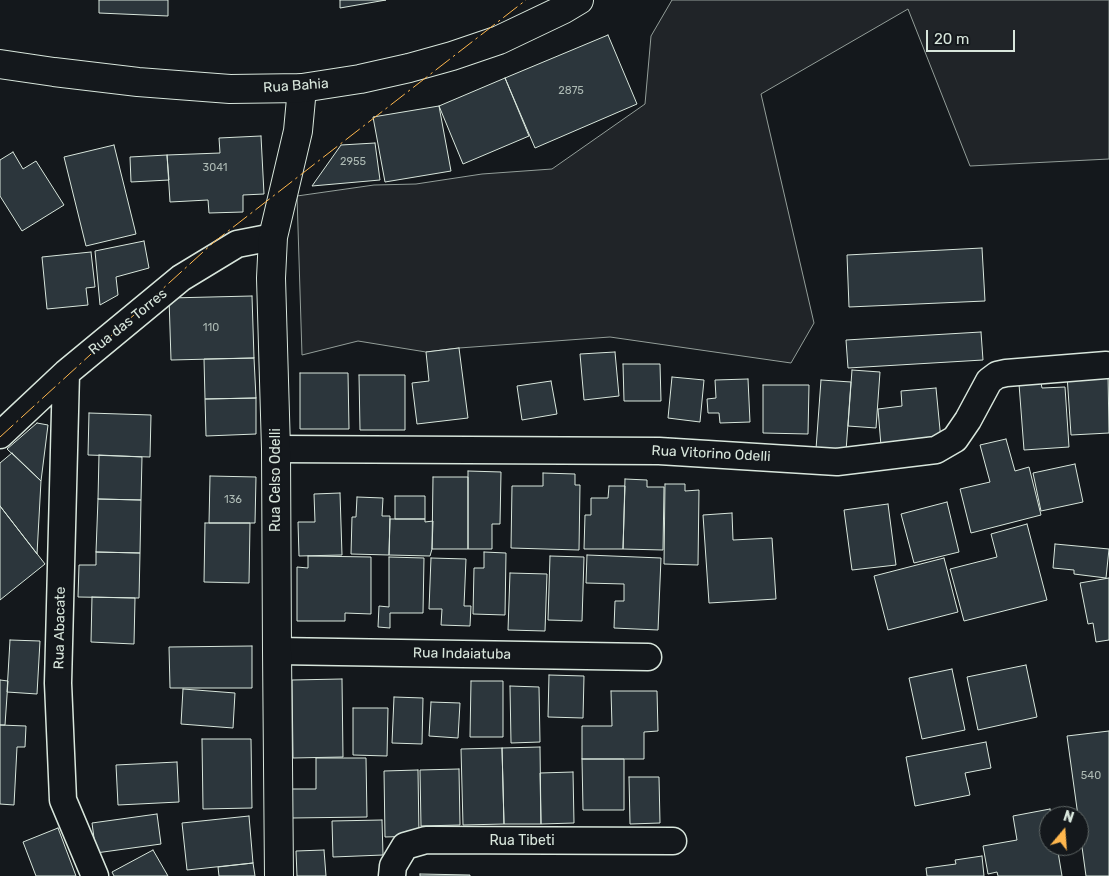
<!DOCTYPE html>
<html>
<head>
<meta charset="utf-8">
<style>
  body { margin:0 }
  #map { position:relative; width:1109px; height:876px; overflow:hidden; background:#14181c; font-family:Rubik,sans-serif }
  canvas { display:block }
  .north { position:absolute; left:1039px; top:806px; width:50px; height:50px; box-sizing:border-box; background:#14181c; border:1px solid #626a69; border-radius:50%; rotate:18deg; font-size:14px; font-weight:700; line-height:20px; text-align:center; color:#d8e6dc }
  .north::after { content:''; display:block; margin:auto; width:18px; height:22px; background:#ffb74d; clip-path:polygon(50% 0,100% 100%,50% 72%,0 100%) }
  .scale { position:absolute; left:926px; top:30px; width:89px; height:22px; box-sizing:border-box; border:2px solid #d8e6dc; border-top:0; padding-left:6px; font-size:15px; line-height:18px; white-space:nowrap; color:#d8e6dc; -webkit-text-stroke:4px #14181c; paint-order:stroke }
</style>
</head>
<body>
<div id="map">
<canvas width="1109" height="876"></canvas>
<div class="north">N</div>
<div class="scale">20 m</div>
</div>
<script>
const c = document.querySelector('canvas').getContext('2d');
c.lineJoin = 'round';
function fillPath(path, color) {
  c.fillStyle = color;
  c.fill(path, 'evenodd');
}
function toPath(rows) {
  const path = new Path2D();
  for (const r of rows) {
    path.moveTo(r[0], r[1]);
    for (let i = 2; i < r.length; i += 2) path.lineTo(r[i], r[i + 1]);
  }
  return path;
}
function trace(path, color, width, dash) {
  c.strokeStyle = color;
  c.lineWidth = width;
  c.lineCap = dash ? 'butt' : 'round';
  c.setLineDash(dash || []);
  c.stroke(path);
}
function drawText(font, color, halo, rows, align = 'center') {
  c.font = font + ' Rubik,sans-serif';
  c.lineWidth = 4;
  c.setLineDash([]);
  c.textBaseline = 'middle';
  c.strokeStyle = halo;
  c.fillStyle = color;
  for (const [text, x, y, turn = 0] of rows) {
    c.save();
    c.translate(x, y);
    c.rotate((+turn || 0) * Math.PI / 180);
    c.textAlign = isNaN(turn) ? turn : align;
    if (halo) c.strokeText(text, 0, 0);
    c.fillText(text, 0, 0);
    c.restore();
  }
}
const green = toPath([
  [672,0,1109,0,1109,159,970,166,908,9,761,94,814,323,791,363,610,337,459,348,426,352,358,341,302,355,297,196,374,185,416,184,482,174,552,169,645,104,651,36,672,0]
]);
const building = toPath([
  [99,0,168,0,168,16,99,13,99,0],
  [340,0,386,0,340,8,340,0],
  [608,35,637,104,535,148,505,78,608,35],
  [505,78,529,136,463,164,439,106,505,78],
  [439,106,451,171,385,182,373,117,439,106],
  [261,136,264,194,243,195,243,212,209,213,208,200,170,202,167,155,220,153,219,138,261,136],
  [375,143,380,180,312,186,341,145,375,143],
  [114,145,136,234,86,246,64,157,114,145],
  [13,152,23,169,36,161,64,205,22,231,0,196,0,160,13,152],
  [167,155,169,180,131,182,130,157,167,155],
  [144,241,149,268,116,277,118,295,100,305,95,251,144,241],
  [982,248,985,301,849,307,847,255,982,248],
  [91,252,95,287,86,288,88,305,47,309,42,257,91,252],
  [252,296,254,358,171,360,169,298,252,296],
  [981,332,983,360,848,368,846,340,981,332],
  [459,348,468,418,417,424,412,383,429,381,426,352,459,348],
  [615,352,619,396,584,400,580,354,615,352],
  [254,358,256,398,205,399,204,359,254,358],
  [623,364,660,364,661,401,624,401,623,364],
  [852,370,880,372,876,428,848,426,852,370],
  [300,373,348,373,349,429,300,429,300,373],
  [1108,373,1109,433,1071,435,1067,375,1108,373],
  [359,375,405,375,405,430,360,430,359,375],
  [672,377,704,380,700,422,668,418,672,377],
  [748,379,750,422,720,423,719,413,708,413,707,399,716,398,715,380,748,379],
  [821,380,851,382,846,451,816,449,821,380],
  [551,381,557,414,522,420,517,386,551,381],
  [1041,383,1042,388,1065,387,1069,447,1024,450,1019,384,1041,383],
  [763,385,809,385,808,434,763,433,763,385],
  [936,388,941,440,881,446,878,409,902,406,901,391,936,388],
  [256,398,256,434,206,436,205,399,256,398],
  [89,413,151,415,150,457,88,455,89,413],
  [37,423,48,425,41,481,7,449,37,423],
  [1006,439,1015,471,1029,467,1041,515,971,533,960,489,990,482,980,445,1006,439],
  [12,453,41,481,37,554,0,506,0,463,12,453],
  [99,455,142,457,141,500,98,499,99,455],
  [1075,464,1083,502,1041,511,1033,473,1075,464],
  [468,471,501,472,500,524,492,524,492,549,468,549,468,471],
  [543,473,575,474,575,485,580,485,579,550,511,548,512,486,543,486,543,473],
  [210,476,256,477,255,523,209,523,210,476],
  [433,477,468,477,468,549,432,549,433,477],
  [625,479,647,480,647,487,664,487,663,550,623,549,625,479],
  [665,484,685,484,685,491,699,490,698,565,664,564,665,484],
  [609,486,625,486,623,549,584,549,585,515,591,515,591,498,608,498,609,486],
  [340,493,342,555,299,556,298,522,315,522,314,494,340,493],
  [395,496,425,496,425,519,395,519,395,496],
  [357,497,383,498,382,516,390,516,389,555,351,554,352,517,356,517,357,497],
  [98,499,141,500,140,553,96,552,98,499],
  [947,502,959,552,914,563,901,514,947,502],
  [888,504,896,565,852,570,844,510,888,504],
  [0,506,45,564,0,600,0,506],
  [732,513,733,540,772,538,776,599,709,603,703,515,732,513],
  [390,519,425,519,425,522,433,521,432,549,430,556,389,555,390,519],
  [205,523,250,523,249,583,204,582,205,523],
  [1027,524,1047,600,964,621,950,569,997,557,991,534,1027,524],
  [1055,544,1109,549,1106,578,1074,574,1074,570,1053,568,1055,544],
  [96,552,140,553,139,598,78,597,79,565,96,565,96,552],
  [484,552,506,553,505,615,473,614,474,568,484,568,484,552],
  [587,555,661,558,658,630,614,628,615,601,624,601,624,584,586,583,587,555],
  [308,556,371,557,371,614,345,613,345,621,297,621,297,567,308,568,308,556],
  [550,556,584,557,582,621,548,620,550,556],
  [389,557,424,558,423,613,390,613,390,628,378,627,379,606,389,607,389,557],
  [431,558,466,559,464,606,471,606,470,626,441,625,442,609,429,609,431,558],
  [944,558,958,612,888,630,874,576,944,558],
  [510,573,547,574,545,631,508,630,510,573],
  [1109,578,1109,640,1096,642,1093,623,1088,624,1080,583,1109,578],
  [92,597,135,598,134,644,91,642,92,597],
  [10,640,40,641,37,694,7,692,10,640],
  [252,646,252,688,170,688,169,647,252,646],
  [1026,665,1037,717,978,730,967,677,1026,665],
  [952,669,965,730,922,739,909,678,952,669],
  [549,675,584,676,583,718,548,717,549,675],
  [342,679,343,757,293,758,292,680,342,679],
  [0,680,8,681,5,725,0,725,0,680],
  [471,681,503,681,503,737,470,737,471,681],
  [510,686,539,687,540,742,511,743,510,686],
  [183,689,235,693,233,728,181,724,183,689],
  [611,691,657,691,658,731,644,732,644,759,582,759,582,726,612,726,611,691],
  [394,697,423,698,422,744,392,743,394,697],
  [431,702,460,703,458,738,429,736,431,702],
  [353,708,388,708,387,756,353,755,353,708],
  [0,725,26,726,25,747,17,747,14,805,0,804,0,725],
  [1109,731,1109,876,1086,876,1079,825,1079,816,1078,816,1067,736,1109,731],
  [202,739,251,739,252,808,203,809,202,739],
  [986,742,991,768,965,773,970,795,915,806,906,757,986,742],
  [540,747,541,824,504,824,502,748,540,747],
  [502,748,504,824,463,825,461,749,502,748],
  [316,758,366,758,367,817,292,818,292,789,316,789,316,758],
  [582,759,624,759,624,810,583,810,582,759],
  [177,762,179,802,118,805,116,765,177,762],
  [459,769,460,825,421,826,420,770,459,769],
  [418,770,419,836,385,837,384,771,418,770],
  [573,772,574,823,541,824,540,773,573,772],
  [629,777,659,777,660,823,630,824,629,777],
  [1050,809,1051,816,1049,816,1049,846,1057,846,1062,876,998,876,997,872,988,874,983,846,1017,840,1013,816,1050,809],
  [157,814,161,844,96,853,92,823,157,814],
  [249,816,253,863,187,870,182,823,249,816],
  [382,820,383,855,333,857,332,821,382,820],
  [58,828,76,876,36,876,23,842,58,828],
  [153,850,168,876,114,876,112,872,153,850],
  [324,850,326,876,297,876,296,851,324,850],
  [982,856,984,876,927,876,926,868,956,864,955,860,982,856],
  [253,863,255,876,219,876,218,867,253,863],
  [420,874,470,875,470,876,420,876,420,874]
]);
const street = toPath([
  [66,373,58,683,63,800,95,876],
  [0,435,66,373,181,278,237,244,273,237],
  [276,449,659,451,837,462,936,450,955,439,968,420,989,381,997,375,1006,373,1106,365],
  [277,651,648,657],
  [392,876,393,866,405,846,426,840,673,841]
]);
const secondary = toPath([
  [279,876,277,651,276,449,271,278,273,237,298,131,302,88]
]);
const primary = toPath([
  [0,64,54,72,138,82,230,89,302,88,360,79,409,68,452,56,499,40,564,9,579,0]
]);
const power = toPath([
  [0,437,214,242,526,0]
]);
const numberNames = [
  ["2875",571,91],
  ["2955",353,162],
  ["3041",215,168],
  ["110",211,328],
  ["136",233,500],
  ["540",1091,776]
];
const streetNames = [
  ["Rua Bahia",296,86,-4],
  ["Rua das Torres",128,322,-39],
  ["Rua Vitorino Odelli",711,454,3],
  ["Rua Celso Odelli",276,480,-90],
  ["Rua Abacate",60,628,-89],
  ["Rua Indaiatuba",462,654,1],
  ["Rua Tibeti",522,841]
];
fillPath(green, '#202428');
trace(green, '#939e99', 1);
fillPath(building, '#2c363c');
trace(building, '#d8e6dc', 1);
trace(street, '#d8e6dc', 29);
trace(secondary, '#d8e6dc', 30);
trace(primary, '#d8e6dc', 30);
trace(street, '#14181c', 26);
trace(secondary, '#14181c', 28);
trace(primary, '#14181c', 28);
trace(power, '#ffb74d', 1, [18, 4, 2.5, 4]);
drawText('11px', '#adbab4', null, numberNames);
drawText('14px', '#d8e6dc', '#14181c', streetNames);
</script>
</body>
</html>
